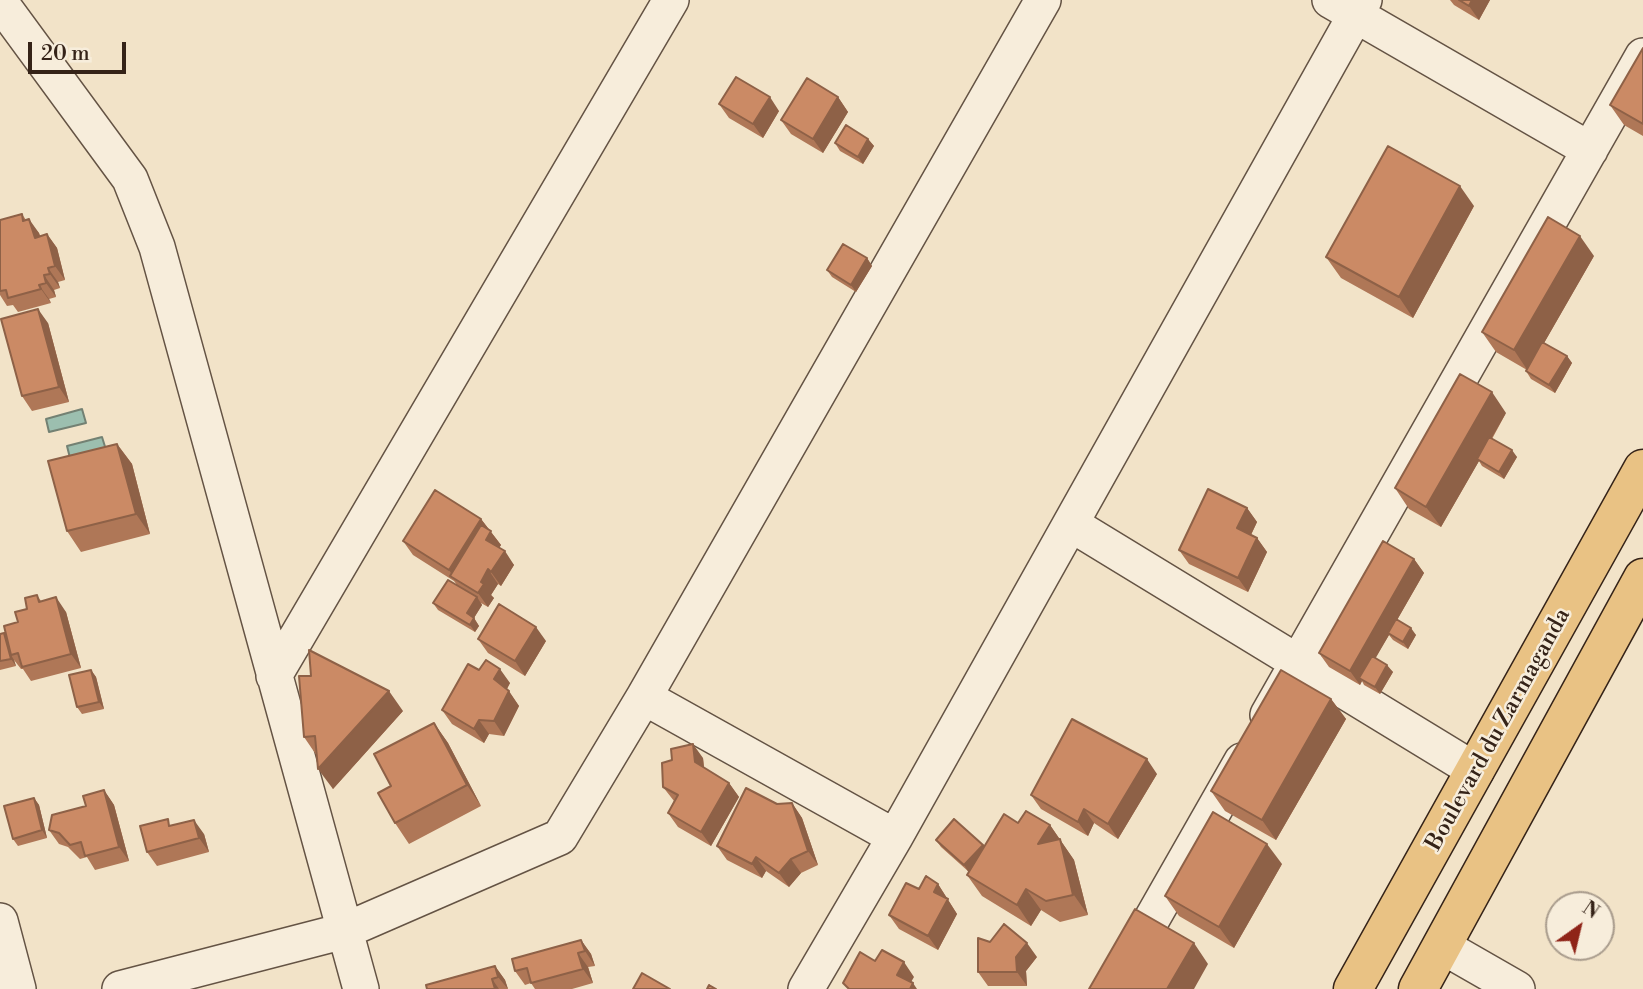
<!DOCTYPE html>
<html>
<head>
<meta charset="utf-8">
<style>
  body { margin:0 }
  #map { position:relative; width:1643px; height:989px; overflow:hidden; background:#f2e3c8; font-family:"Libre Bodoni",serif }
  canvas { display:block }
  .north { position:absolute; left:1545px; top:891px; width:70px; height:70px; box-sizing:border-box; background:#f7eddb; border:2px solid #a99c8d; border-radius:50%; rotate:34deg; font-size:19px; font-weight:700; line-height:28px; text-align:center; color:#352318 }
  .north::after { content:''; display:block; margin:auto; width:24px; height:32px; background:#8f2418; clip-path:polygon(50% 0,100% 100%,50% 72%,0 100%) }
  .scale { position:absolute; left:28px; top:42px; width:98px; height:32px; box-sizing:border-box; border:4px solid #352318; border-top:0; padding-left:9px; font-size:21px; line-height:24px; white-space:nowrap; color:#352318; -webkit-text-stroke:5px #f7eddb; paint-order:stroke }
</style>
</head>
<body>
<div id="map">
<canvas width="1643" height="989"></canvas>
<div class="north">N</div>
<div class="scale">20 m</div>
</div>
<script>
const c = document.querySelector('canvas').getContext('2d');
c.lineJoin = 'round';
function fillPath(path, color) {
  c.fillStyle = color;
  c.fill(path, 'evenodd');
}
function toPath(rows) {
  const path = new Path2D();
  for (const r of rows) {
    path.moveTo(r[0], r[1]);
    for (let i = 2; i < r.length; i += 2) path.lineTo(r[i], r[i + 1]);
  }
  return path;
}
function trace(path, color, width, dash) {
  c.strokeStyle = color;
  c.lineWidth = width;
  c.lineCap = dash ? 'butt' : 'round';
  c.setLineDash(dash || []);
  c.stroke(path);
}
function drawText(font, color, halo, rows, align = 'center') {
  c.font = font + ' "Libre Bodoni",serif';
  c.lineWidth = 5;
  c.setLineDash([]);
  c.textBaseline = 'middle';
  c.strokeStyle = halo;
  c.fillStyle = color;
  for (const [text, x, y, turn = 0] of rows) {
    c.save();
    c.translate(x, y);
    c.rotate((+turn || 0) * Math.PI / 180);
    c.textAlign = isNaN(turn) ? turn : align;
    if (halo) c.strokeText(text, 0, 0);
    c.fillText(text, 0, 0);
    c.restore();
  }
}
const water = toPath([
  [82,409,86,423,49,432,46,419,82,409],
  [102,437,107,453,71,462,67,446,102,437]
]);
const minor = toPath([
  [1330,0,1590,150],
  [0,2,130,179,157,247,361,989],
  [1071,524,1476,771],
  [274,676,671,0],
  [644,697,895,837],
  [1268,715,1643,56],
  [0,921,18,989],
  [1442,946,1517,989],
  [120,989,344,931,560,837,644,697,1043,0],
  [806,989,895,837,1364,0],
  [1112,989,1242,761]
]);
const major = toPath([
  [1353,989,1643,469],
  [1418,989,1643,578]
]);
const wall = toPath([
  [1450,0,1490,0,1479,20,1454,5],
  [1643,48,1643,136,1624,125,1610,105],
  [838,97,848,112,823,153,791,134,781,120],
  [719,104,779,111,763,138,729,118],
  [868,139,874,146,863,164,840,151,835,143],
  [1474,206,1413,318,1341,278,1326,257],
  [22,214,26,220,39,233,40,236,47,234,57,248,65,280,58,282,60,288,54,290,56,297,49,299,51,303,18,312,13,305,7,306,0,295,0,220],
  [1594,256,1544,343,1567,356,1572,363,1555,393,1531,379,1526,371,1527,370,1496,352,1482,332],
  [867,258,872,266,856,292,832,277,827,270],
  [48,323,69,402,32,411,22,396],
  [1506,413,1492,439,1517,457,1504,479,1482,466,1479,461,1441,527,1409,509,1395,488],
  [117,444,132,464,150,534,81,552,67,531],
  [1247,508,1257,522,1251,535,1257,538,1267,552,1248,592,1189,564,1179,550],
  [481,519,501,545,499,548,514,565,501,586,498,584,491,595,494,598,488,607,481,603,482,605,474,618,479,626,475,632,438,610,433,603,457,585,454,581,413,555,403,541],
  [1414,559,1424,573,1397,620,1416,635,1408,649,1393,640,1389,635,1375,658,1393,672,1380,694,1364,685,1362,681,1360,685,1329,667,1319,653],
  [37,595,41,601,66,612,81,668,31,681,23,669,21,669,14,660,16,666,0,670,0,634,6,635,18,622],
  [478,639,546,641,525,676,488,653],
  [91,670,96,677,104,709,82,714,77,707],
  [479,670,510,683,507,689,519,706,504,736,489,734,484,743,452,724,442,710],
  [1331,699,1346,719,1276,840,1225,811,1211,791],
  [403,711,333,789,317,756,304,737],
  [434,723,448,743,481,806,409,844,395,823,391,786],
  [703,758,704,768,729,783,739,797,711,846,678,827,668,813,674,801,663,787],
  [1157,774,1118,839,1094,823,1088,836,1041,809,1031,795],
  [104,790,114,805,129,861,95,870,87,857,80,859,68,847,59,844,49,830,86,806],
  [34,798,39,805,47,838,18,846,13,839],
  [792,803,802,818,818,865,801,873,789,887,766,871,762,878,727,860,717,846,777,804],
  [1018,823,1050,825,1074,860,1088,915,1060,922,1041,910,1031,926,982,896,967,875,969,872,941,847,936,840,984,847],
  [204,834,209,852,157,866,147,852],
  [1282,864,1234,948,1179,916,1165,896],
  [938,884,957,914,938,950,899,929,889,915,919,889],
  [581,940,591,954,595,966,588,967,593,983,572,989,535,989,531,983,525,985,515,971],
  [1037,957,1026,971,1027,986,988,986,978,972],
  [495,966,505,980,508,989,427,989]
]);
const shadedWall = toPath([
  [1472,0,1490,0,1479,20,1469,6],
  [770,97,779,111,763,138,753,124],
  [838,97,848,112,823,153,813,139],
  [868,139,874,146,863,164,858,157],
  [1460,186,1474,206,1413,318,1399,297],
  [29,219,39,233,45,252,35,238],
  [47,234,57,248,65,280,55,266],
  [1580,236,1594,256,1528,371,1514,350],
  [867,258,872,266,856,292,851,285],
  [48,268,58,282,60,288,50,274],
  [44,275,54,290,56,297,46,283],
  [39,285,49,299,51,303,41,289],
  [38,309,48,323,69,402,59,387],
  [1567,356,1572,363,1555,393,1549,385],
  [1492,392,1506,413,1479,460,1477,459,1479,461,1441,527,1426,507],
  [117,444,132,464,150,534,136,514],
  [1512,450,1517,457,1504,479,1499,472],
  [1247,508,1257,522,1247,543,1237,528],
  [481,519,501,545,495,554,455,579,449,570],
  [1257,538,1267,552,1248,592,1238,578],
  [505,551,514,565,501,586,491,572],
  [1414,559,1424,573,1389,634,1388,633,1389,635,1363,680,1359,678,1362,681,1360,685,1350,671],
  [488,569,498,584,491,595,494,598,488,607,478,593,481,582],
  [56,597,66,612,81,668,71,654],
  [477,597,482,605,472,621,467,613],
  [474,618,479,626,475,632,470,625],
  [536,627,546,641,525,676,515,661],
  [1411,628,1416,635,1408,649,1403,642],
  [4,633,9,640,11,655,14,660,16,666,11,659],
  [1387,665,1393,672,1380,694,1375,687],
  [500,669,510,683,504,694,494,679],
  [91,670,96,677,104,709,99,702],
  [389,691,403,711,333,789,318,769],
  [509,691,519,706,504,736,494,721],
  [1331,699,1346,719,1276,840,1262,820],
  [479,720,489,734,484,743,474,729],
  [434,723,448,743,481,806,467,785],
  [693,744,703,758,705,777,695,762],
  [1147,759,1157,774,1118,839,1108,824],
  [729,783,739,797,711,846,701,832],
  [104,790,114,805,129,861,119,847],
  [34,798,39,805,47,838,42,830],
  [792,803,802,818,818,865,808,851],
  [1084,809,1094,823,1088,836,1078,822],
  [194,820,204,834,209,852,199,838],
  [1050,825,1074,860,1088,915,1038,844],
  [1267,844,1282,864,1234,948,1219,927],
  [983,845,988,852,969,873,964,865],
  [756,857,766,871,762,878,752,864],
  [791,859,801,873,789,887,779,873],
  [938,884,957,914,938,950,928,936,934,892],
  [1026,889,1041,910,1031,926,1017,905],
  [581,940,591,954,595,966,585,951],
  [1027,943,1037,957,1026,971,1027,986,1017,972,1016,957],
  [1194,943,1208,964,1194,989,1167,989],
  [578,953,588,967,593,983,583,969],
  [904,962,914,977,907,989,897,975],
  [495,966,505,980,508,989,498,977],
  [492,979,499,989,495,989],
  [913,983,917,989,910,989]
]);
const building = toPath([
  [1459,0,1472,0,1469,6,1459,0],
  [1643,48,1643,124,1610,105,1643,48],
  [736,77,770,97,753,124,719,104,736,77],
  [807,78,838,97,813,139,781,120,807,78],
  [846,125,868,139,858,157,835,143,846,125],
  [1388,146,1460,186,1399,297,1326,257,1388,146],
  [22,214,23,221,29,219,35,238,47,234,55,266,48,268,50,274,44,275,46,283,39,285,41,289,8,298,6,290,0,291,0,220,22,214],
  [1548,217,1580,236,1514,350,1482,332,1548,217],
  [843,244,867,258,851,285,827,270,843,244],
  [38,309,59,387,22,396,1,319,38,309],
  [1542,342,1567,356,1549,385,1526,371,1542,342],
  [1460,374,1492,392,1426,507,1395,488,1460,374],
  [1489,437,1512,450,1499,472,1477,459,1489,437],
  [117,444,136,514,67,531,48,461,117,444],
  [1208,489,1247,508,1237,528,1257,538,1238,578,1179,550,1208,489],
  [435,490,481,519,449,570,403,541,435,490],
  [481,525,491,531,486,540,505,551,491,572,488,569,481,582,484,584,478,593,450,576,481,525],
  [1383,541,1414,559,1350,671,1319,653,1383,541],
  [448,580,477,597,467,613,474,618,470,625,433,603,448,580],
  [37,595,39,602,56,597,71,654,22,667,18,653,11,655,4,626,18,622,15,612,27,609,25,598,37,595],
  [499,604,536,627,515,661,478,639,499,604],
  [1396,619,1411,628,1403,642,1388,633,1396,619],
  [4,633,11,659,0,661,0,634,4,633],
  [309,650,389,691,318,769,315,736,304,737,299,676,311,676,309,650],
  [1372,656,1387,665,1375,687,1359,678,1372,656],
  [486,660,500,669,494,679,509,691,494,721,479,720,474,729,442,710,468,664,479,670,486,660],
  [91,670,99,702,77,707,69,675,91,670],
  [1281,670,1331,699,1262,820,1211,791,1281,670],
  [1072,719,1147,759,1108,824,1084,809,1078,822,1031,795,1072,719],
  [434,723,467,785,395,823,378,793,391,786,374,754,434,723],
  [693,744,695,762,729,783,701,832,668,813,678,795,663,787,662,763,672,760,671,749,693,744],
  [746,788,777,804,792,803,808,851,791,859,779,873,756,857,752,864,717,846,746,788],
  [104,790,119,847,85,856,81,842,70,845,59,833,49,830,52,815,86,806,83,796,104,790],
  [34,798,42,830,13,839,4,806,34,798],
  [1026,811,1050,825,1038,844,1060,839,1073,895,1046,901,1026,889,1017,905,967,875,1004,814,1018,823,1026,811],
  [1213,812,1267,844,1219,927,1165,896,1213,812],
  [168,819,169,826,194,820,199,838,147,852,140,826,168,819],
  [954,819,983,845,964,865,936,840,954,819],
  [926,876,938,884,934,892,948,899,928,936,889,915,906,883,919,889,926,876],
  [1135,909,1194,943,1167,989,1089,989,1135,909],
  [1004,924,1027,943,1016,957,1017,972,978,972,978,938,990,942,1004,924],
  [581,940,585,951,578,953,583,969,531,983,527,968,515,971,512,959,581,940],
  [882,950,904,962,897,975,913,983,910,989,849,989,843,983,860,952,875,961,882,950],
  [495,966,498,977,492,979,495,989,427,989,426,985,495,966],
  [642,973,670,989,633,989,642,973],
  [709,985,716,989,707,989,709,985]
]);
const streetNames = [
  ["Boulevard du Zarmaganda",1499,730,-61]
];
fillPath(water, '#9cbfaf');
trace(water, '#738173', 2);
trace(minor, '#645344', 38);
trace(major, '#352318', 41);
trace(minor, '#f7eddb', 35);
trace(major, '#e9c284', 38);
fillPath(wall, '#af7757');
fillPath(shadedWall, '#8e6147');
fillPath(building, '#cb8a65');
trace(building, '#8e6147', 2);
drawText('23px', '#352318', '#f7eddb', streetNames);
</script>
</body>
</html>
